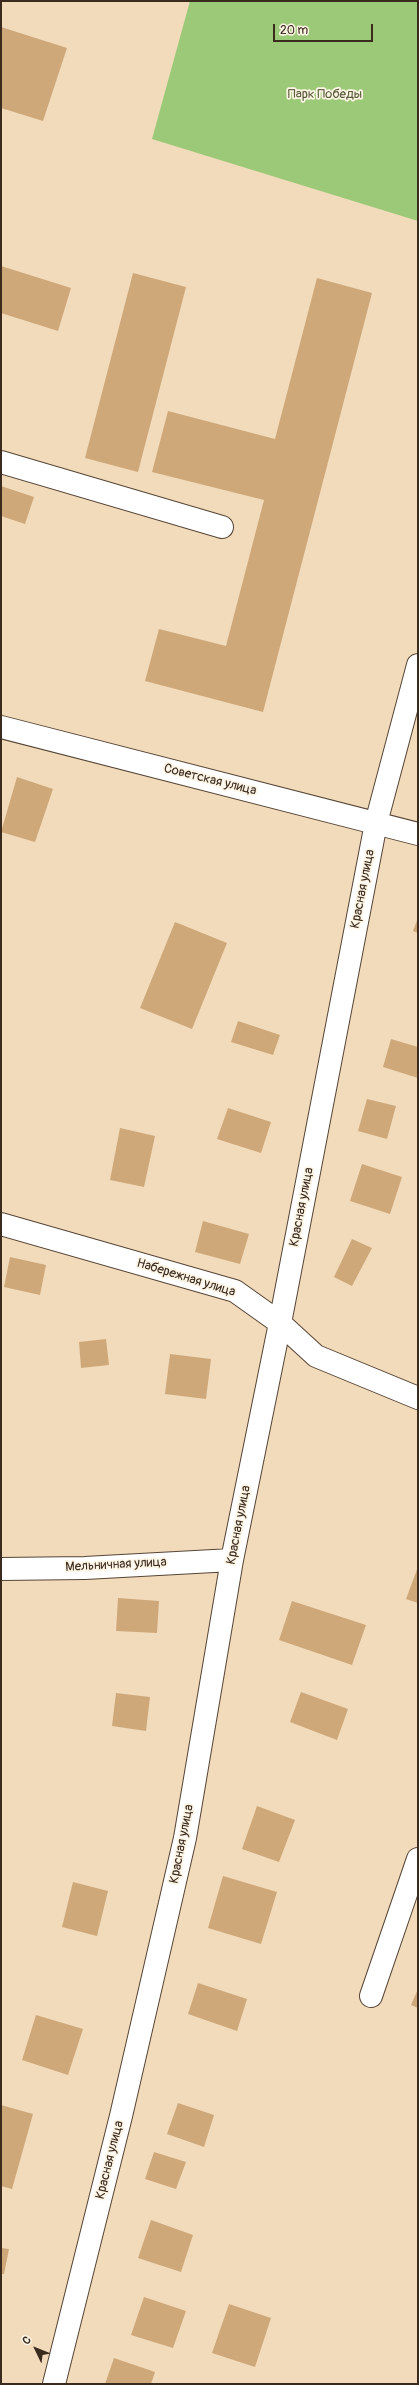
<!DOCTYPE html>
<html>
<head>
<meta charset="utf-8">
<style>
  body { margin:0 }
  #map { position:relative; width:419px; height:2385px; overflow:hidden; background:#f1dbbb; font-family:Pangolin,sans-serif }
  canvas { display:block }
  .frame { position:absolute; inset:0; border:2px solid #3b2a1e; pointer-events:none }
  .north { position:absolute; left:16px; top:2329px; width:40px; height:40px; -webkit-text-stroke:3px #fcf5e5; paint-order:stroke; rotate:313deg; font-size:11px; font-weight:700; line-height:16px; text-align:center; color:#3b2a1e }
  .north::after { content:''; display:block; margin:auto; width:14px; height:18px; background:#3b2a1e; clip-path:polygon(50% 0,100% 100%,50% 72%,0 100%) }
  .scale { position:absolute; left:273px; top:24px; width:100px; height:18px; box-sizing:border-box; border:2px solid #3b2a1e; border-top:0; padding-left:5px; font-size:12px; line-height:14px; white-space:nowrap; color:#3b2a1e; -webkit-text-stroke:3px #fcf5e5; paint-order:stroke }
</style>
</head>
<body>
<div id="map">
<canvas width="419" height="2385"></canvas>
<div class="frame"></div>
<div class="north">С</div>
<div class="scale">20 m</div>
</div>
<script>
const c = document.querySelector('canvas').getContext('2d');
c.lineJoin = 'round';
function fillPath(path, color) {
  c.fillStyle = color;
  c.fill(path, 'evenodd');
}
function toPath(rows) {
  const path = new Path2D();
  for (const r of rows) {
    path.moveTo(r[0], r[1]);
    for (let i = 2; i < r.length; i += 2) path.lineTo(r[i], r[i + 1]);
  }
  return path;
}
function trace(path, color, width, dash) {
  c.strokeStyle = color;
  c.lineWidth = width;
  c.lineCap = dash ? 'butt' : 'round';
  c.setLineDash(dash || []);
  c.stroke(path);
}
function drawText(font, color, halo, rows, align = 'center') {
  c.font = font + ' Pangolin,sans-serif';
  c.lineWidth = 3.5;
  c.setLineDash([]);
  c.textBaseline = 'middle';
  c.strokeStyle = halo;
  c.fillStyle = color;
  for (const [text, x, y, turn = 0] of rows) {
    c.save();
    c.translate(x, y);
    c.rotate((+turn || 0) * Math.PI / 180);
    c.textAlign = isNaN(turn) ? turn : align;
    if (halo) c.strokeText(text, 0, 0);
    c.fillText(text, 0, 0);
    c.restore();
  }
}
const green = toPath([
  [190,1,418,1,418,221,152,139]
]);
const building = toPath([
  [1,27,67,48,43,121,1,108],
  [1,266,71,288,58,331,1,313],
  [133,273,186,287,138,472,85,458],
  [317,278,372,293,263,712,145,681,159,629,226,646,264,500,152,472,168,411,275,439],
  [1,486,34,497,25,524,1,516],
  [17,777,53,789,35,842,1,832],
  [418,918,418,933,413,931],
  [175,922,227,943,192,1029,140,1008],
  [238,1021,280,1035,273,1055,231,1042],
  [391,1039,418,1047,418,1078,383,1067],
  [367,1099,396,1106,387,1139,358,1131],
  [228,1108,271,1122,261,1153,217,1139],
  [120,1128,155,1136,144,1187,110,1180],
  [362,1164,402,1177,390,1214,350,1201],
  [203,1221,249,1234,240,1264,195,1252],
  [352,1239,372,1248,352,1286,334,1277],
  [10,1257,46,1265,40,1295,4,1287],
  [106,1339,109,1365,81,1368,79,1342],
  [170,1354,211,1359,206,1399,165,1394],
  [418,1567,418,1603,406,1599],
  [118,1598,159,1601,157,1633,116,1631],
  [292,1601,366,1625,352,1665,279,1640],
  [301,1692,348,1709,337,1740,290,1722],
  [116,1693,150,1697,146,1731,112,1726],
  [257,1806,295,1820,279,1862,242,1849],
  [223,1876,277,1892,261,1944,208,1928],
  [73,1882,108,1891,97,1936,62,1927],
  [198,1983,247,1999,237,2031,188,2014],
  [418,1989,418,2008,411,2005],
  [36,2015,83,2029,68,2075,22,2060],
  [178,2103,214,2115,204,2147,167,2134],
  [1,2105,33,2114,12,2189,1,2186],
  [154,2152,186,2162,176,2189,145,2179],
  [151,2220,193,2235,181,2272,138,2258],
  [1,2248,9,2249,4,2274,1,2274],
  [144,2297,186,2311,173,2348,131,2335],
  [229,2304,271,2318,255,2367,212,2353],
  [114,2358,155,2372,151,2384,105,2384]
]);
const minor = toPath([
  [1,462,222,527],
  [1,727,418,834],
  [1,1224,235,1291,280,1323,316,1356,418,1398],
  [1,1569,85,1568,232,1560],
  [371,1996,418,1859],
  [54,2384,121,2116,185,1838,232,1560,280,1323,376,823,418,665]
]);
const parkNames = [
  ["Парк Победы",325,95]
];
const streetNames = [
  ["Советская улица",210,780,14],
  ["Красная улица",363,889,-79],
  ["Красная улица",302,1207,-79],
  ["Набережная улица",186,1278,17],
  ["Красная улица",239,1525,-79],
  ["Мельничная улица",116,1565,-3],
  ["Красная улица",182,1844,-79],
  ["Красная улица",110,2160,-76]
];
fillPath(green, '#9cc977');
fillPath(building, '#cfa87a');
trace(minor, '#564536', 24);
trace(minor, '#fff', 22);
drawText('13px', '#585a39', '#fcf5e5', parkNames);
drawText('13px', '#3b2a1e', '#fcf5e5', streetNames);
</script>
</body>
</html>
